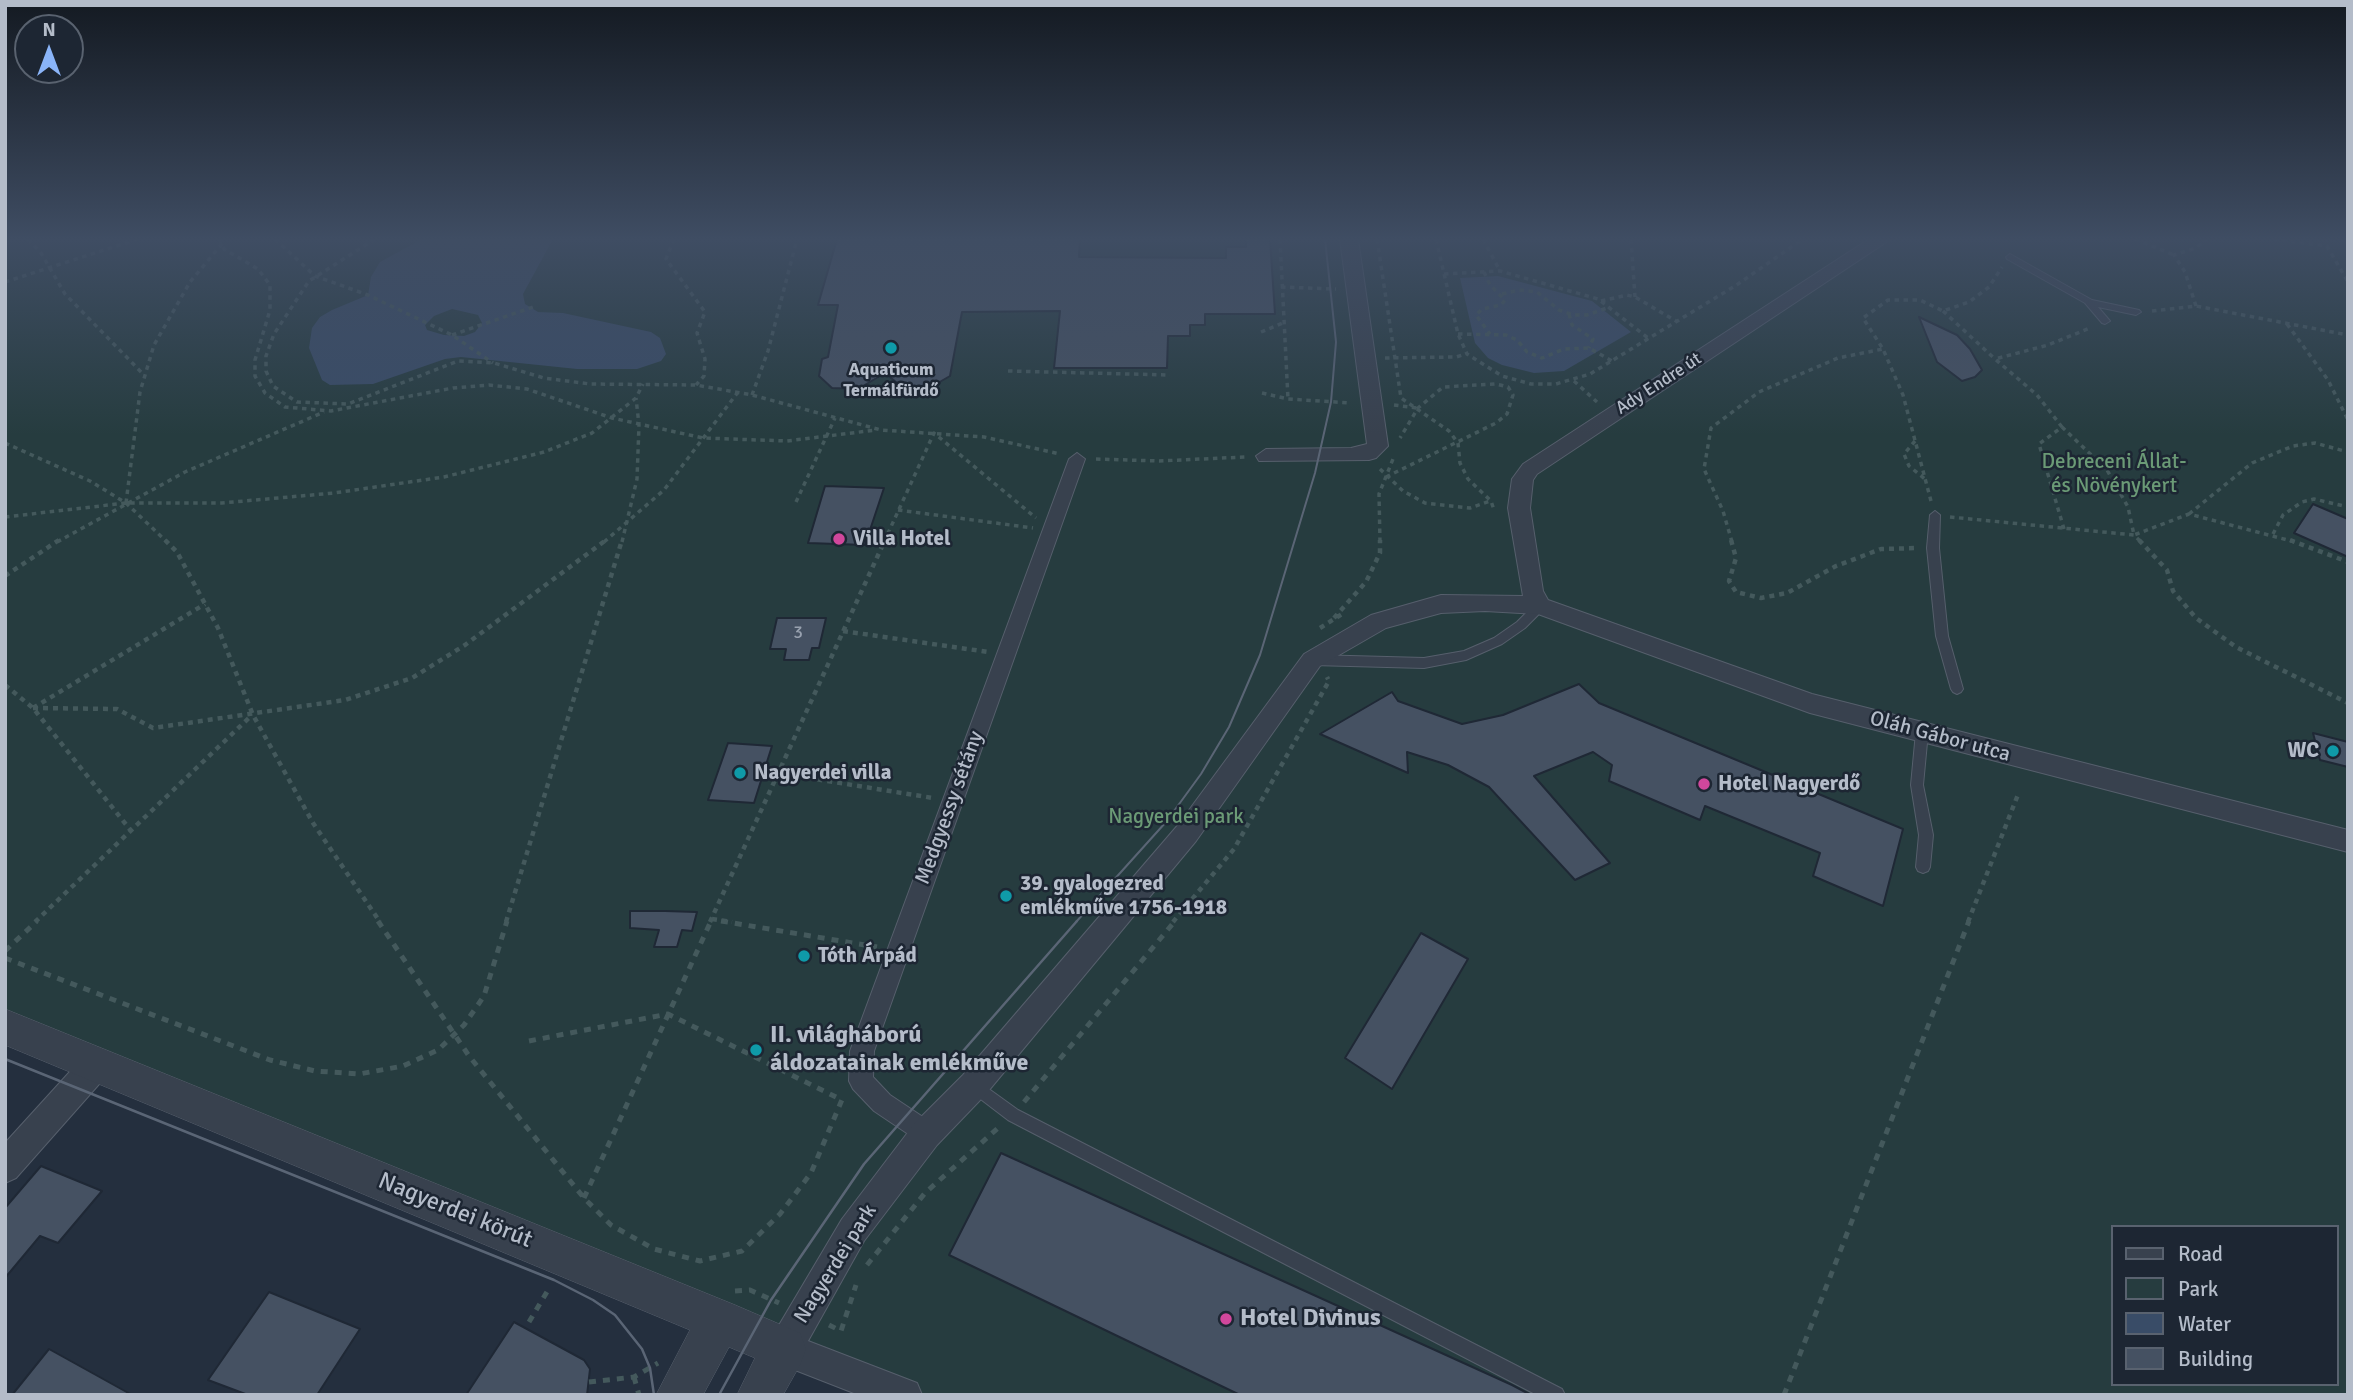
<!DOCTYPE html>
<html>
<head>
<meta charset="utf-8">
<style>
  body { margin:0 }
  #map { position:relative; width:2353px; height:1400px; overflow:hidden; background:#242f3e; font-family:Signika,sans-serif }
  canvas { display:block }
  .frame { position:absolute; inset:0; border:7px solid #b4bcc9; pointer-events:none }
  .legend { position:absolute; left:2111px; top:1225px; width:228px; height:161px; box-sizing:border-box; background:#1d2633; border:2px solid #59626f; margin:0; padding:9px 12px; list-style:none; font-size:21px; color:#b4bcc9 }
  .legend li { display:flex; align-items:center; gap:14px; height:35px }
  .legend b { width:35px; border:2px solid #59626f }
  .north { position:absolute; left:14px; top:14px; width:70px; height:70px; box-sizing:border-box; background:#1d2633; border:2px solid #59626f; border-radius:50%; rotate:0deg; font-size:19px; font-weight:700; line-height:28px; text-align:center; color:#b4bcc9 }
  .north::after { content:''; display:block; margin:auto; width:24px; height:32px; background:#8ab4f8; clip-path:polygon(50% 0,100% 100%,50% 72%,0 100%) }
</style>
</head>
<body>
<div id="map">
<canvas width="2353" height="1400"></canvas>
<div class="frame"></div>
<ul class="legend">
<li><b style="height:9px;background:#38414e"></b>Road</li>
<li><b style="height:19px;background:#263c3f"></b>Park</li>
<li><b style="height:19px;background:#394c67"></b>Water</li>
<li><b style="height:19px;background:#455162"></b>Building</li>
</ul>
<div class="north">N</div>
</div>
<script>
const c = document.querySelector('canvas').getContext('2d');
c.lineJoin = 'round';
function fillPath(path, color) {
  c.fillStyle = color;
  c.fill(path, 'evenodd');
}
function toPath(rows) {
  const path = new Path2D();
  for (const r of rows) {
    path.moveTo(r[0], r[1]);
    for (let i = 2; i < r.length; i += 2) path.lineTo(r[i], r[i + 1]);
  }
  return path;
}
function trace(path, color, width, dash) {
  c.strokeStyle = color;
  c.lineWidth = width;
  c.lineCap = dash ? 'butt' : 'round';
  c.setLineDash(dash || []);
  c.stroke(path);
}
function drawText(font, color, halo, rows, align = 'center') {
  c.font = font + ' Signika,sans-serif';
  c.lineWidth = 5;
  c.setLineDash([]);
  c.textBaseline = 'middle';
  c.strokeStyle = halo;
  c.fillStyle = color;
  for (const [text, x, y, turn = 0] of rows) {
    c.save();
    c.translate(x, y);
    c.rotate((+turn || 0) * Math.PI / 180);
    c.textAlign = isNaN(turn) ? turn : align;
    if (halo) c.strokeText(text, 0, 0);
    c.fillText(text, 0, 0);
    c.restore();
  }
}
const green = toPath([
  [5,239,2348,239,2348,1395,905,1395,5,1027],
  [2113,1227,2337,1227,2337,1384,2113,1384]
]);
const water = toPath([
  [422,239,553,239,523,294,525,304,538,312,563,313,651,332,660,338,666,354,661,361,637,369,577,369,461,357,445,359,373,384,330,385,322,380,309,348,312,328,320,317,332,310,368,295,371,277,380,262],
  [452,309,478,315,482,323,475,332,464,336,444,335,427,330,425,325,434,316],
  [1498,276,1592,301,1631,332,1564,371,1534,373,1502,365,1488,358,1475,343,1460,278]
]);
const building = toPath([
  [837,239,1080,239,1079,257,1226,258,1226,247,1246,247,1246,239,1270,239,1275,314,1205,314,1205,325,1190,325,1190,336,1168,336,1167,368,1054,368,1060,311,962,312,950,376,931,387,902,387,885,373,858,389,832,388,819,376,822,359,828,357,838,305,818,305,837,239],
  [1919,317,1957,335,1970,349,1982,370,1975,377,1962,381,1937,362,1919,317],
  [825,486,884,488,865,545,808,543,825,486],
  [2313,504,2348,519,2348,557,2294,533,2313,504],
  [777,618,826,618,819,648,812,648,809,660,784,660,786,649,770,649,777,618],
  [1579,684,1599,703,1903,829,1883,906,1813,876,1820,853,1705,806,1700,820,1609,781,1612,765,1593,752,1534,776,1610,863,1575,880,1489,787,1448,765,1407,752,1408,773,1320,734,1392,692,1398,701,1462,724,1503,715,1579,684],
  [2313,733,2348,742,2348,767,2320,760,2313,733],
  [728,743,772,746,754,803,708,800,728,743],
  [630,911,665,911,697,912,692,931,682,930,677,947,654,947,659,930,630,928,630,911],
  [1421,933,1468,959,1392,1089,1345,1058,1421,933],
  [1001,1153,1512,1385,1531,1395,1240,1395,949,1255,1001,1153],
  [41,1166,102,1191,58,1243,40,1236,5,1278,5,1208,41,1166],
  [269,1292,360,1329,317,1395,248,1395,208,1380,269,1292],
  [514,1322,584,1360,590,1369,587,1395,466,1395,514,1322],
  [49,1349,132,1395,12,1395,49,1349]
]);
const pathFar2 = toPath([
  [28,239,41,253,65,294,144,375],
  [219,239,224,249,258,269,270,285,270,310,255,360,255,376,265,393,285,407,331,411,453,388,489,385,527,389,612,418,703,438,787,441,876,430],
  [275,239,315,276,368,295,452,335,493,363],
  [375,239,309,281,274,334,266,356,266,371,273,386,297,402,348,404,458,361,494,363,544,378,590,384,696,385,752,395,881,430,984,437,1060,454],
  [674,239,666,259,705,312,697,333,705,359,704,376,696,385],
  [1280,239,1288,399],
  [1377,239,1401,398,1449,431,1458,443,1460,463,1468,479,1491,501,1494,510],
  [1436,239,1458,334,1467,354,1502,376,1531,384,1556,384,1590,374,1735,286,1803,239],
  [1483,239,1500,271],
  [1631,239,1635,297],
  [2135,239,2174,255],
  [2273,239,2327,246,2348,282],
  [1484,272,1490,285,1505,300,1501,305,1482,309,1476,315,1490,334],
  [1444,274,1500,271,1598,299,1648,338],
  [5,282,138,239],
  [1281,287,1336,289],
  [1502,294,1519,290,1537,292,1559,310,1573,315,1587,315,1607,308],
  [1601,301,1627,295,1635,297,1676,321],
  [2196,306,2185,272,2174,255,2196,248,2206,239],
  [1943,311,1995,359],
  [2152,311,2196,306,2348,335],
  [1569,314,1572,325,1593,339,1589,348],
  [2287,324,2328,380,2348,420],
  [1261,332,1283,323],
  [1458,334,1506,335,1517,340,1527,352,1542,358,1564,349,1589,348,1612,361],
  [452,335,533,307],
  [1385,358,1456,357,1466,354],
  [1008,371,1170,375],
  [1574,381,1597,402],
  [1262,393,1288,399,1351,403],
  [752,395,768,351,797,239],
  [1394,405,1417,408],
  [2062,427,2037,395,1995,359,2048,345,2090,328],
  [1915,441,1904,454,1909,466,1925,479],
  [5,443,90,481,126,503,167,542],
  [1096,459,1159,461,1245,457],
  [1380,469,1403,491,1425,503,1470,508,1490,501],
  [1386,477,1496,423,1507,414,1513,395,1508,387,1496,384,1443,387,1418,408,1400,438],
  [1931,501,1903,395,1883,349,1863,318,1888,300,1920,300,1943,311,1969,302,1989,287,2002,267],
  [796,502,835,418],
  [126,503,140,392,154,345,190,282,226,239],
  [898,510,1033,528],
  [2189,514,2252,463,2293,446,2315,443,2348,452],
  [5,517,126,503,222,503,334,493,444,477,544,452,592,433,636,398,643,384],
  [1950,517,2134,535,2141,542],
  [2064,529,2039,444,2062,427,2107,470,2128,507,2134,535,2189,514,2295,542],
  [2273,534,2283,515,2302,502,2314,499,2348,507],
  [57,542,185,472,324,412],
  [604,542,664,490,738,392],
  [622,542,637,479,639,425,636,398],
  [884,542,934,433,1036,518],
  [1380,542,1379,494,1393,459],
  [1732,542,1723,511,1704,469,1711,428,1759,392,1838,358,1883,349]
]);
const pathFar1 = toPath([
  [165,540,177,552,218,628,253,715,313,823,380,922],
  [1731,540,1736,558,1729,581,1736,592,1761,598,1787,593,1836,566,1881,549,1918,548],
  [2139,540,2167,570,2173,591,2196,618,2236,647,2348,703],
  [2290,540,2348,562],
  [5,576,59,540],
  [1334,618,1366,582,1380,553,1380,540],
  [1320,628,1342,614],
  [843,631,988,652],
  [5,685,33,708,132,832],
  [33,708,117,709,153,728,345,700,412,678,465,645,606,540],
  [33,708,205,604],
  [778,773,933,798],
  [712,919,732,922],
  [35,922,252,715],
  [506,922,622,540],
  [710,922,885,540],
  [1173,922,1234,849,1329,681,1327,677],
  [1968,922,2019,792]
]);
const path = toPath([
  [378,921,469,1056,584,1198,611,1225,654,1249,700,1261,742,1251,780,1214,811,1173,844,1095],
  [721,921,877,947],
  [5,951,37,921],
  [5,958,270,1060,315,1071,359,1074,403,1066,438,1050,464,1025,484,996,507,921],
  [529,1041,668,1014,842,1100],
  [1024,1102,1175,921],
  [584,1198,711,921],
  [867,1265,925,1193,998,1128],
  [735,1291,750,1290,779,1303],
  [529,1322,548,1290],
  [829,1325,841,1331,856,1285],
  [634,1377,639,1395],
  [589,1382,634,1377,658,1363],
  [1784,1395,1969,921]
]);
const service = toPath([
  [2010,254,2092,300,2139,310,2141,312,2136,315,2098,307,2110,321,2105,324,2102,323,2085,303,2007,259,2006,257,2010,254],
  [1935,511,1940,515,1939,548,1948,636,1963,689,1961,692,1957,694,1953,692,1951,689,1936,636,1927,548,1930,515,1935,511],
  [1540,602,1546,606,1544,609,1525,628,1502,644,1466,660,1424,668,1313,665,1307,660,1313,655,1424,658,1464,651,1494,638,1517,622,1536,603,1540,602],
  [1922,727,1926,728,1928,732,1923,785,1933,835,1930,867,1928,871,1923,873,1918,871,1916,867,1919,835,1911,785,1916,732,1918,728,1922,727],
  [975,1079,1018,1110,1562,1389,1565,1395,1537,1395,1008,1120,970,1091,967,1086,970,1081,975,1079]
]);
const pedestrian = toPath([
  [1077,453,1085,459,874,1051,873,1077,890,1095,935,1125,938,1134,935,1143,926,1146,874,1111,853,1089,849,1081,850,1051,1069,459,1077,453]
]);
const minor = toPath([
  [1340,239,1358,239,1388,446,1376,458,1369,460,1259,461,1256,456,1266,449,1351,448,1367,444,1340,239],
  [1869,239,1891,239,1537,474,1533,480,1530,508,1543,591,1548,600,1812,694,2348,830,2348,852,1810,713,1538,614,1485,611,1441,613,1386,628,1320,666,1196,841,985,1095,937,1145,864,1241,808,1341,917,1383,922,1395,859,1395,772,1361,767,1349,772,1337,842,1219,915,1123,963,1075,1178,825,1304,654,1371,615,1441,595,1523,596,1508,508,1512,479,1523,464,1869,239],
  [97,1050,108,1054,112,1064,108,1074,16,1178,5,1183,5,1143,86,1054,97,1050]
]);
const tertiary = toPath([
  [5,1009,735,1305,800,1333,806,1349,800,1365,783,1395,737,1395,755,1358,729,1347,703,1395,656,1395,690,1330,5,1045,5,1009]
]);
const tramFar1 = toPath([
  [1076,922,1166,822,1201,774,1229,727,1260,655,1315,473,1331,402,1336,342,1325,239]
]);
const tram = toPath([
  [5,1059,554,1280,593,1300,615,1315,642,1349,650,1368,654,1395],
  [719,1395,771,1300,864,1164,1077,921]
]);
const markers = [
  [891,348,7,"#0f9aa8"],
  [839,539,7,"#d1479c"],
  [2333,751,7,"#0f9aa8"],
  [740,773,7,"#0f9aa8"],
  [1704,784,7,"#d1479c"],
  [1006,896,7,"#0f9aa8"],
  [804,956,7,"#0f9aa8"],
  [756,1050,7,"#0f9aa8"],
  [1226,1319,7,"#d1479c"]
];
const farPoinames = [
  ["Aquaticum",891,370],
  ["Termálfürdő",891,391]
];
const farStreetnames = [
  ["Ady Endre út",1659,384,-33]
];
const numberNames = [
  ["3",798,633]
];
const parkNames = [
  ["Debreceni Állat-",2114,462],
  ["és Növénykert",2114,486],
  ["Nagyerdei park",1176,817]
];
const poiNames = [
  ["Villa Hotel",853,539],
  ["WC",2319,751,"right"],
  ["Nagyerdei villa",754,773],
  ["Hotel Nagyerdő",1718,784],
  ["39. gyalogezred",1020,884],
  ["emlékműve 1756-1918",1020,908],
  ["Tóth Árpád",818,956]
];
const streetNames = [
  ["Oláh Gábor utca",1940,737,15],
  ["Medgyessy sétány",950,808,-70],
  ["Nagyerdei park",836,1264,-58]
];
const nearPoinames = [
  ["II. világháború",770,1036],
  ["áldozatainak emlékműve",770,1064],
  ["Hotel Divinus",1240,1319]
];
const nearStreetnames = [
  ["Nagyerdei körút",455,1211,22]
];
fillPath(green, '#263c3f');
fillPath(water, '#394c67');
fillPath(building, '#455162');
trace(building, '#1f2835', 2);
trace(service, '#565f6c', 2);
trace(pedestrian, '#565f6c', 2);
trace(minor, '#565f6c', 2);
trace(tertiary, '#565f6c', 1);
trace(pathFar2, '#44595c', 3.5, [4.5, 4.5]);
trace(pathFar1, '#44595c', 4.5, [5, 5]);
trace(path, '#44595c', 5, [7, 7]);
fillPath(service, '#38414e');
fillPath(pedestrian, '#38414e');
fillPath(minor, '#38414e');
fillPath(tertiary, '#38414e');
trace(tramFar1, '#5a6575', 2);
trace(tram, '#5a6575', 2.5);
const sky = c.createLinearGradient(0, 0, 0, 435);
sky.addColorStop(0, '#141a22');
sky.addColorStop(0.55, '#3f4d63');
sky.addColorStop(1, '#3f4d6300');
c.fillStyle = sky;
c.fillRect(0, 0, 2353, 435);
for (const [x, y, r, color] of markers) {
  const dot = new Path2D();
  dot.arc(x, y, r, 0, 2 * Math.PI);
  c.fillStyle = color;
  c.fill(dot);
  trace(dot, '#1d2633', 2.5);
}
drawText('bold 18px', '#b4bcc9', '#1d2633', farPoinames);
drawText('18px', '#b4bcc9', '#1d2633', farStreetnames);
drawText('18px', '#98a1af', null, numberNames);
drawText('21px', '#6b9a76', '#1d2633', parkNames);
drawText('bold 21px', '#b4bcc9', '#1d2633', poiNames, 'left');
drawText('21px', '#b4bcc9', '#1d2633', streetNames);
drawText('bold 24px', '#b4bcc9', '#1d2633', nearPoinames, 'left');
drawText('24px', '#b4bcc9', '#1d2633', nearStreetnames);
</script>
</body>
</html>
